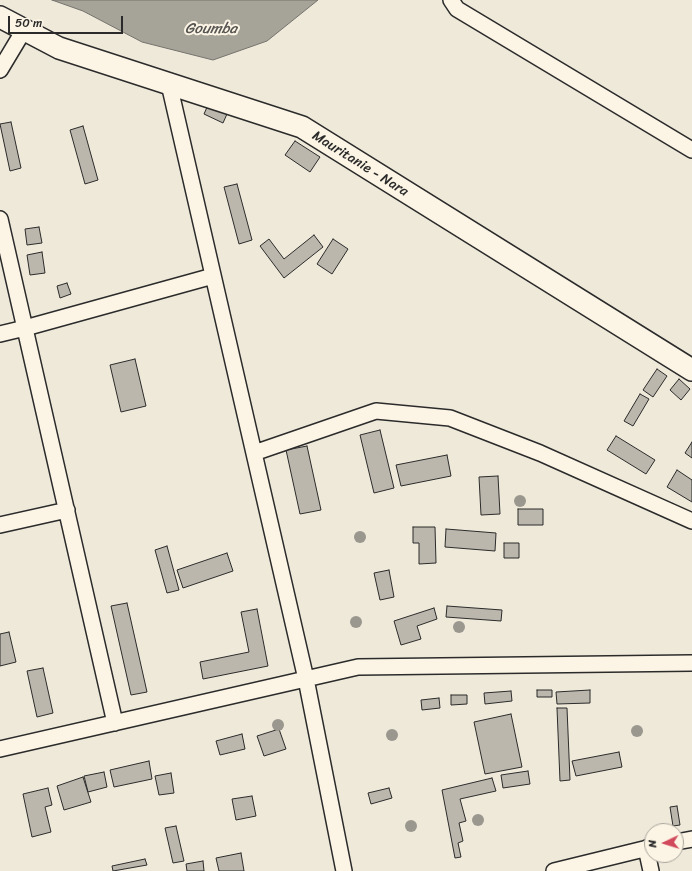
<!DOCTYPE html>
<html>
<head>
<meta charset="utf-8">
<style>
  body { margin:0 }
  #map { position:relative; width:692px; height:871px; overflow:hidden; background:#efe9da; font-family:Sriracha,sans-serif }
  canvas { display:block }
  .north { position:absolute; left:644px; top:823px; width:40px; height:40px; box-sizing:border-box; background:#fcf5e5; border:1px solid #a8a49b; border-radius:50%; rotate:266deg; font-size:11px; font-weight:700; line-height:16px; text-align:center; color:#2b2b2b }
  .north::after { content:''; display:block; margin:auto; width:14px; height:18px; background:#d1495b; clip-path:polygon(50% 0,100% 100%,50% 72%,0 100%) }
  .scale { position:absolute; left:8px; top:16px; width:115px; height:18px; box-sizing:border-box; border:2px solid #2b2b2b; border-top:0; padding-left:5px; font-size:12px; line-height:14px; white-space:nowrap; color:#2b2b2b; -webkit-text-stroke:3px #fcf5e5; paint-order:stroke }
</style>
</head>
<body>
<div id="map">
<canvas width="692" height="871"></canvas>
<div class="north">N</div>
<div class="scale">50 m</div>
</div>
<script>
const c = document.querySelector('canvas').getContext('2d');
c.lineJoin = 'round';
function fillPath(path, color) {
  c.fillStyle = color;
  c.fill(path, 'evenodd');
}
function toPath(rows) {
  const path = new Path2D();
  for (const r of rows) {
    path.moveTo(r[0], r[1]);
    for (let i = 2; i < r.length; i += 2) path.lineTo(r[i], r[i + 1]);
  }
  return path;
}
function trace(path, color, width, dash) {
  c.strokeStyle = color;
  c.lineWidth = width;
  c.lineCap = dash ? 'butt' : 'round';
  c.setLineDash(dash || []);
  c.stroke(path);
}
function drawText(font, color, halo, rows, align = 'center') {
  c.font = font + ' Sriracha,sans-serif';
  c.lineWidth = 4;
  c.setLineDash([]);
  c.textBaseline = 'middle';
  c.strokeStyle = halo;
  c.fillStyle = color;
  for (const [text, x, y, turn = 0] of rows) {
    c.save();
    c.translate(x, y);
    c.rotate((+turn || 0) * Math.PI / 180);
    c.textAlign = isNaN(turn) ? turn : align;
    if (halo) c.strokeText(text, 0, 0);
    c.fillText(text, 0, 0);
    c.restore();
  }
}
const water = toPath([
  [52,0,318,0,267,41,213,60,142,42,83,11,52,0]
]);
const building = toPath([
  [208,105,227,114,223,123,204,114,208,105],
  [11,122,21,168,10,171,0,124,11,122],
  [83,126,98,180,85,184,70,130,83,126],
  [295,141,320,157,310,172,285,155,295,141],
  [237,184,252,240,239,244,224,187,237,184],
  [39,227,42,243,27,245,25,229,39,227],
  [314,235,323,247,284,278,260,246,269,239,284,259,314,235],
  [333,239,348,249,332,274,317,264,333,239],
  [42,252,45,273,30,275,27,255,42,252],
  [67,283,71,294,60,298,57,286,67,283],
  [135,359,146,406,121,412,110,365,135,359],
  [657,369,667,376,653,397,643,390,657,369],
  [679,379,690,389,681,400,670,390,679,379],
  [640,394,649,399,633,426,624,421,640,394],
  [380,430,394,488,374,493,360,435,380,430],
  [616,436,655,460,646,474,607,450,616,436],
  [692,442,692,458,685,453,692,442],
  [307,446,321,510,300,514,286,450,307,446],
  [447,455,451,476,401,486,396,465,447,455],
  [677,470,692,480,692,502,667,487,677,470],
  [498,476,500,514,481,515,479,477,498,476],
  [518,509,543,509,543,525,518,525,518,509],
  [413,527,435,527,436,563,419,564,419,543,413,543,413,527],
  [446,529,496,533,495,551,445,547,446,529],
  [504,543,519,543,519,558,504,558,504,543],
  [167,546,179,590,167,593,155,550,167,546],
  [227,553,233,571,183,588,177,570,227,553],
  [389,570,394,597,380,600,374,573,389,570],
  [127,603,147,692,131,695,111,606,127,603],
  [447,606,502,610,501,621,446,617,447,606],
  [434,608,437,619,417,626,421,639,401,645,394,621,434,608],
  [257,609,268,666,203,679,200,662,249,652,241,612,257,609],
  [9,632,16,662,0,666,0,634,9,632],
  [43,668,53,713,37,717,27,671,43,668],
  [537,690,552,690,552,697,537,697,537,690],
  [590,690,590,703,557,704,556,692,590,690],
  [511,691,512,701,485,704,484,693,511,691],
  [451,695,467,695,467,704,451,705,451,695],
  [439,698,440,708,422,710,421,700,439,698],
  [557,708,567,708,570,780,560,781,557,708],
  [511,714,522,767,485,774,474,722,511,714],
  [279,729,286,749,264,756,257,736,279,729],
  [242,734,245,749,220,755,216,741,242,734],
  [619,752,622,767,576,776,572,761,619,752],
  [149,761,152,779,114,787,110,770,149,761],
  [528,771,530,784,503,788,501,775,528,771],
  [104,772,107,787,88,792,84,776,104,772],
  [171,773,174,793,159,795,155,776,171,773],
  [83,777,91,802,64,810,57,786,83,777],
  [492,778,496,791,460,799,466,821,459,823,463,841,458,843,461,857,455,858,442,790,492,778],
  [48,788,52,805,45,807,51,832,32,837,23,794,48,788],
  [389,788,392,798,371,804,368,793,389,788],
  [252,796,256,816,236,820,232,799,252,796],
  [677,806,680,825,673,826,670,807,677,806],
  [176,826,184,861,173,863,165,828,176,826],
  [241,853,244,871,219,871,216,858,241,853],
  [145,859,147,865,113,871,112,866,145,859],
  [203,861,204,871,187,871,186,864,203,861]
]);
const minor = toPath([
  [451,0,457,9,692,150],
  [0,70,24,30],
  [169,84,306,679,344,871],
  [0,219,115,723],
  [0,334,25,328,213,276],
  [254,453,376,411,450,418,540,453,692,521],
  [0,525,67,510],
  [0,749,358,667,692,663],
  [676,842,692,839],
  [646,848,651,871],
  [554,871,652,847]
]);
const secondary = toPath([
  [0,17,59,48,302,127,692,370]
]);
const trees = [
  [520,501],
  [360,537],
  [356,622],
  [459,627],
  [278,725],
  [637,731],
  [392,735],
  [478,820],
  [411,826]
];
const streetNames = [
  ["Mauritanie - Nara",360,164,32]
];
const waterNames = [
  ["Goumba",211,29]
];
fillPath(water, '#a6a399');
trace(water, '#75736d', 1);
fillPath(building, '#bcb7ac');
trace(building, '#2b2b2b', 1);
trace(minor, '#2b2b2b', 18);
trace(secondary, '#2b2b2b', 24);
trace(minor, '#fcf5e5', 15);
trace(secondary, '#fcf5e5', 21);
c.fillStyle = '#9a978e';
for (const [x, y] of trees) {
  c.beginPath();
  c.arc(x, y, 6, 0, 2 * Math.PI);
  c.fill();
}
drawText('14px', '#2b2b2b', '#fcf5e5', streetNames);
drawText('italic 15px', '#565552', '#fcf5e5', waterNames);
</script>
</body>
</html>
